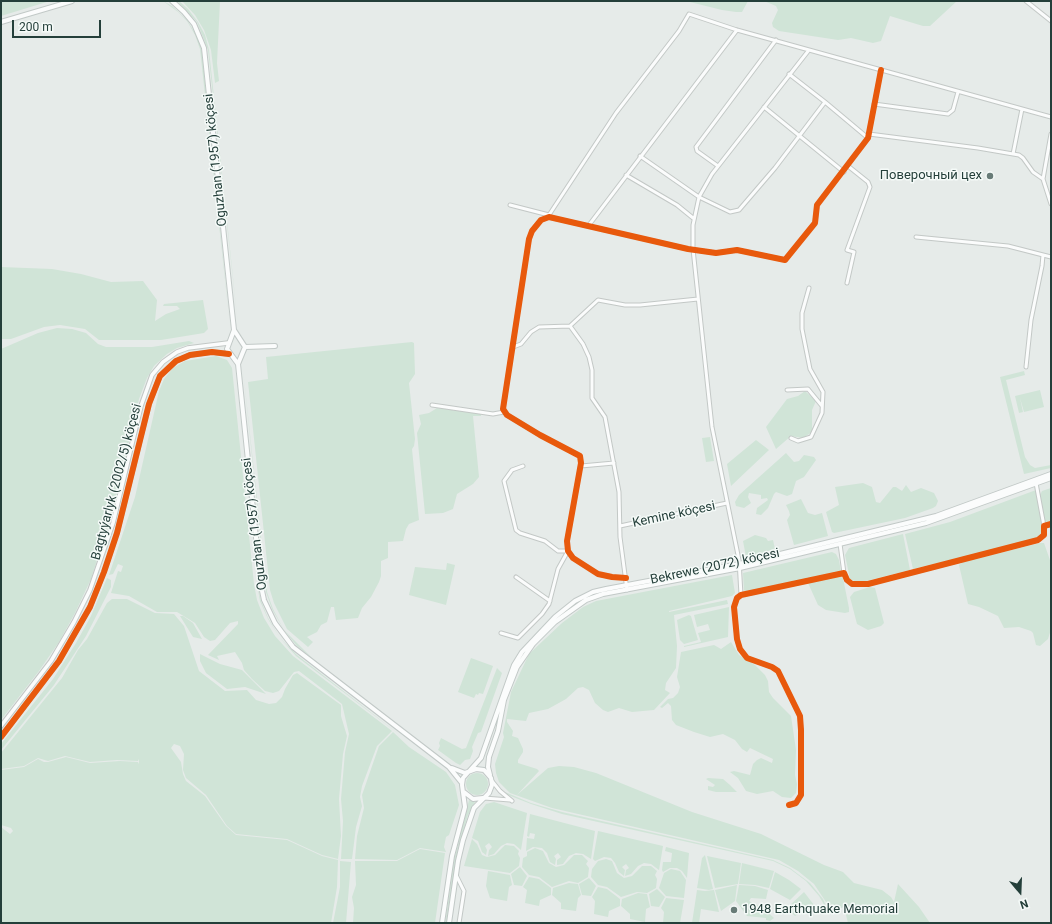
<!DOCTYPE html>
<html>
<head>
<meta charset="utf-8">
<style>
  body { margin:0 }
  #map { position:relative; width:1052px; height:924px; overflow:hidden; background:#e6ebe9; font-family:Roboto,sans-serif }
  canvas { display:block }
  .frame { position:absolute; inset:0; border:2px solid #243f3a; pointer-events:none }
  .north { position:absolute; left:1000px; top:872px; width:40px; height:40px; -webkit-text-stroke:3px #f5faf8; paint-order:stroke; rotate:161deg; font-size:11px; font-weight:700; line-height:16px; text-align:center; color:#243f3a }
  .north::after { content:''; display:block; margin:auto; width:14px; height:18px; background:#243f3a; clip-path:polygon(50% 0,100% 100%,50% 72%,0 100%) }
  .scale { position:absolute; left:12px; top:20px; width:89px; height:18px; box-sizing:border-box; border:2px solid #243f3a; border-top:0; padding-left:5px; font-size:12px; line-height:14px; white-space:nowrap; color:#243f3a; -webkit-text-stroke:3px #f5faf8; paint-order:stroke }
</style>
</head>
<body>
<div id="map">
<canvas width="1052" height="924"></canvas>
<div class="frame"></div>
<div class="north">N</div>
<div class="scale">200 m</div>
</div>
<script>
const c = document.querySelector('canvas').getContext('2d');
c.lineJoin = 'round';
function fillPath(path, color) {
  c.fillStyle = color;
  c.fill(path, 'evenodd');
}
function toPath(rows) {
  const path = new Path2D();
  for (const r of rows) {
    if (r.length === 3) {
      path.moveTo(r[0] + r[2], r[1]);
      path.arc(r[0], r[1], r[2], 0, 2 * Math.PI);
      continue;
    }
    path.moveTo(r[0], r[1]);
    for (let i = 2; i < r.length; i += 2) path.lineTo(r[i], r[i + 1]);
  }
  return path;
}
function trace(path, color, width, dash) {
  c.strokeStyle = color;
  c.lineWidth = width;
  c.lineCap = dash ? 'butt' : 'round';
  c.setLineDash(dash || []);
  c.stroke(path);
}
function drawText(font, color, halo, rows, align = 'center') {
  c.font = font + ' Roboto,sans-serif';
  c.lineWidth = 3;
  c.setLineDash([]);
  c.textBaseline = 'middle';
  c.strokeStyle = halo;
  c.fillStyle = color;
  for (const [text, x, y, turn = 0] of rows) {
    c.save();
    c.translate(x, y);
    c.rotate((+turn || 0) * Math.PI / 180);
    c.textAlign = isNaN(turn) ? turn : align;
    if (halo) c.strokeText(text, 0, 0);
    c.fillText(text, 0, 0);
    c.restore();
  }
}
const green = toPath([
  [1,1,50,1,1,16],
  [163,1,172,6,187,20,198,38,202,52,230,326,200,49,195,35,187,21,178,12],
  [177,1,179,1,188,9,198,22,205,35,209,50,238,325,208,50,197,22],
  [182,1,220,1,217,63,219,81,215,83,211,50,204,30,195,15],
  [686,1,748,1,742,12,736,12,722,10],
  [764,1,957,1,930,26,923,26,890,16,881,41,873,43,851,38,838,40,779,31,773,27,772,23,778,10,776,6],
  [1,267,52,269,81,274,111,282,143,281,157,300,155,321,166,314,180,309,177,306,163,306,164,304,203,300,208,329,204,333,161,340,99,340,85,329,60,325,44,327,11,339,1,339],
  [57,328,72,329,86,333,98,344,106,347,152,347,189,341,194,343,177,348,167,354,154,366,147,378,139,399,113,510,91,579,75,613,59,642,39,671,1,720,1,349,38,333],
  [412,342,414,343,415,374,409,383,415,439,414,446,412,449,419,520,409,524,406,529,403,541,388,542,388,558,381,561,381,576,379,582,371,597,362,608,358,618,336,620,334,607,331,607,327,622,321,625,317,632,307,637,313,642,308,647,287,629,274,603,270,590,248,382,268,379,266,357],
  [216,356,227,360,232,368,254,584,257,600,264,618,275,636,293,656,392,731,377,746,362,786,360,797,362,806,356,827,352,859,341,859,343,821,341,799,345,752,349,734,342,704,299,671,294,672,279,691,273,693,265,691,252,679,244,670,242,663,235,652,217,656,219,660,208,655,238,624,238,621,230,623,215,640,210,641,204,637,195,623,177,612,157,612,129,596,111,593,118,571,121,572,123,566,118,564,113,574,109,575,135,497,159,391,164,379,173,368,185,361],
  [243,369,267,592,273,609,284,630,312,658,296,645,284,630,272,609,266,592],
  [235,370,257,584,261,601,268,618,280,638,297,655,400,735,296,656,280,638,268,619,260,601,257,584],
  [1024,371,1025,375,1006,380,1025,457,1030,465,1035,468,1051,465,1051,468,1024,474,1000,377],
  [1040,390,1044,407,1024,412,1020,398,1023,412,1019,413,1015,396],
  [805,391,816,401,812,410,812,432,803,438,791,436,776,449,766,427,787,399,798,396],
  [437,408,481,414,481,416,473,416,479,477,473,484,457,494,453,509,443,513,425,514,417,433,421,424,419,415,429,413],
  [710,437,714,461,706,462,702,438],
  [756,440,769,450,731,486,727,464],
  [786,453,794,462,799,461,804,455,814,457,816,460,804,477,796,481,792,494,787,496,776,492,774,494,768,508,761,515,756,514,757,508,768,500,767,498,761,499,761,495,749,493,748,497,751,503,744,508,736,506,735,502,739,495],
  [863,483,872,487,876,502,880,503,893,487,896,487,902,491,906,485,911,492,921,488,934,493,938,501,936,506,933,508,905,518,834,533,832,532,826,512,839,505,835,487],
  [1051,488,1051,523,1049,523,1045,521,1040,495,1042,491],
  [1036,490,1043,530,1040,537,1033,540,913,569,905,534,950,522],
  [801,499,808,513,815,515,822,513,828,536,794,545,787,520,790,515,789,511,786,505],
  [903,534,910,570,866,581,854,581,850,579,845,555,849,548],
  [755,535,766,538,768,541,773,540,775,549,746,557,743,541],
  [1040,543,1044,543,1051,563,1051,629,1048,639,1040,646,1036,645,1033,633,1031,631,1019,627,1004,628,998,616,979,607,968,604,959,565,963,562],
  [832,552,836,554,839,560,841,572,839,572,746,593,744,590,743,573],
  [447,563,455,565,446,605,409,595,415,567,446,570],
  [732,575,735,593,732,596,669,611,669,612,727,600,728,604,674,615,677,646,676,668,666,683,665,690,670,693,654,710,632,712,619,708,608,712,603,710,595,703,589,690,583,687,578,688,566,699,548,709,529,713,526,721,507,719,507,722,513,731,512,736,518,738,523,749,523,752,518,760,518,763,537,769,539,771,517,795,548,768,559,766,574,767,596,773,692,812,761,834,824,865,843,872,854,883,882,890,891,897,894,902,898,884,919,907,930,923,848,923,844,907,832,911,814,884,798,871,779,860,552,808,510,793,499,782,496,773,495,764,504,737,503,733,511,692,529,654,562,623,583,607,596,601],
  [838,576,843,578,849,608,849,612,845,613,826,610,818,605,808,583],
  [107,578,111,580,111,587,86,636,54,685,1,750,1,744,53,679,76,643,91,616],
  [870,587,875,588,884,623,881,626,868,630,857,624,850,597,854,592],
  [112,599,127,599,155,613,174,614,184,626,199,671,225,691,247,690,256,700,269,704,276,703,282,697,285,689,293,675,297,673,341,705,341,716,347,736,343,754,339,799,341,836,338,859,322,855,287,839,236,834,227,826,206,795,186,778,183,770,184,754,180,746,174,744,171,748,181,762,183,774,186,781,205,796,226,826,236,835,287,840,322,856,338,860,337,887,331,923,1,923,1,827,10,834,13,831,11,828,1,825,1,770,24,767,38,759,44,762,48,762,66,757,90,763,120,761,138,762,139,764,139,759,138,761,117,760,90,762,65,756,48,761,38,758,24,766,1,769,1,753,62,678,78,650,87,639,107,603],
  [729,607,728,637,684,647,684,646,701,642,698,633,710,630,708,624,697,627,694,615],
  [689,615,691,616,698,640,684,644,680,640,677,620],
  [180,616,183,616,193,623,202,639,193,637],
  [731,642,739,655,755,665,765,675,768,681,769,692,773,698,791,716,796,750,795,775,797,784,796,793,791,798,782,797,773,791,757,794,746,791,738,778,730,772,734,771,750,775,753,764,757,760,761,758,772,763,773,759,750,748,747,752,742,749,735,740,723,734,710,737,694,732,676,725,672,720,671,706,668,703,662,708,660,707,668,699,673,698,678,693,680,687,677,677,681,652,714,645,721,649],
  [200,654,220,664,242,670,266,694,245,687,227,689,206,673,200,661],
  [471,658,493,666,483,694,479,693,478,695,476,694,474,698,458,692],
  [497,668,502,673,481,732,478,733,472,747,473,751,470,759,465,760,460,765,456,763,438,750,440,746,439,743,441,738,462,749,466,748],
  [393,732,409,747,446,772,455,785,459,805,449,835,446,837,444,847,446,852,420,848,397,860,355,859,357,836,364,808,362,795,379,746],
  [477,784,11],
  [708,778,723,779,730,785,737,792,716,792,708,790,708,786,713,787,715,785,706,779],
  [505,792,531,803,562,812,773,860,790,868,810,883,823,899,830,915,819,896,806,881,790,869,773,861,562,814,531,804,508,795],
  [469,800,475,802,468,815,458,849,446,923,445,923,454,860],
  [494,802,527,813,521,850,514,844,507,843,501,846,494,854,488,856,489,850,492,847,489,843,485,846,487,850,486,855,482,852,478,841,472,838,480,812,486,804],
  [530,814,595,831,591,859,583,854,576,853,569,856,563,864,557,865,557,860,561,857,558,853,554,856,556,859,555,865,550,862,547,853,542,848,533,847,526,851,527,838,534,839,535,834,530,833,529,837,527,836],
  [598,831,663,846,659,870,651,864,644,863,638,866,631,874,625,876,626,870,629,868,626,864,622,867,625,870,624,876,619,872,615,863,611,858,604,857,595,861,593,859],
  [472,839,477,844,482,855,487,857,495,855,505,845,514,846,519,851,518,854,520,858,519,866,510,873,464,866],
  [666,847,689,853,687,878,682,871,677,868,670,868,663,872,662,870,663,862,671,862,672,853,665,851],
  [535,848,543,851,549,863,556,867,564,865,574,855,582,855,588,861,586,864,589,868,588,877,578,883,569,881,552,887,539,877,529,875,522,867,523,858,527,856,527,852],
  [420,849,445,853,435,923,353,923,354,908,352,897,356,885,355,861,397,861],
  [705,855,713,889,709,890,697,888,702,858],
  [707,856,741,863,738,884,715,888],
  [606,859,612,861,617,873,624,878,632,876,642,866,651,866,657,871,655,875,657,879,656,888,647,893,637,892,621,897,607,887,598,885,591,877,592,869,598,861],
  [340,861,351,862,346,923,333,923,340,887],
  [742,863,774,871,769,888,755,885,739,884],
  [520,867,527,876,522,886,514,885,511,874],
  [671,869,680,871,686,880,684,898,666,896,659,888,664,873],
  [488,871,510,875,512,885,509,887,507,901,490,898,486,886],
  [775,872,789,880,801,889,790,900,770,889],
  [529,877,539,879,551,888,551,895,540,900,539,906,525,903,527,890,523,887],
  [589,878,596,886,591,896,582,895,579,884],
  [569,883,578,884,581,895,578,898,576,911,561,909,561,903,552,895,553,888],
  [737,885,735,901,721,911,715,890],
  [739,885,755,886,768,890,766,899,751,898,749,901,763,908,774,918,770,921,766,920,766,918,747,916,736,901],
  [598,887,607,889,620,899,620,906,609,911,608,917,594,914,595,901,592,897],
  [657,889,665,897,659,907,651,906,649,894],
  [697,890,705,891,714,890,719,912,701,909,699,923,692,923],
  [804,892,814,905,811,907,810,905,799,911,800,913,795,916,787,908],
  [638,893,647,894,650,907,646,909,645,922,630,919,630,914,621,906,622,899],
  [666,898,684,900,680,923,663,923,664,912,661,908]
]);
const minor = toPath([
  [1026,1,1051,21],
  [825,102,868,138],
  [874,104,948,114,953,110,958,92],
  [764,107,844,172],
  [869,134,978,148,1019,155,1023,158,1033,172,1043,179,1051,204],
  [1013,154,1022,109],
  [640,156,699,197,730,212,739,210,775,168,825,102,789,74],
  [718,166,697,151,696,147,776,40],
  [626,175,677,205,693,218],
  [1043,179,1051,134],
  [510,205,549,215,616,113,679,31,689,14,737,30,1051,117],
  [589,225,737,30],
  [916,237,1008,246,1051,257],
  [847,283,854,252,847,250,870,187,868,182,848,166],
  [570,326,583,344,589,357,592,370,592,398,605,417,619,492,620,537,627,590],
  [513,347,521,344,531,332,539,327,570,326,598,300,625,305,640,305,698,299],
  [1026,367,1031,320,1042,266,1043,255],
  [787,390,808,389,822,406],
  [432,405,493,414,504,412],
  [791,438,798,441,811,437,822,413,823,392,810,369,802,329,802,313,809,288],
  [523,466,512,470,504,481,516,530,520,533,545,541,558,551,568,551],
  [581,466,614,463],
  [1036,483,1044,526],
  [620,526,727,503],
  [840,544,844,573],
  [516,577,550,601],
  [626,578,612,577,598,574,573,558,568,551,567,541,581,463,580,456,540,435,507,415,503,409,529,239,532,231,541,220,549,217,688,249,716,253,737,250,785,260,815,223,817,205,868,138,881,70],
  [741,595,739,560,712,427,693,249,693,225,699,197,712,174,809,50],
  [501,633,518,638,542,614,549,604,558,569,568,551],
  [492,781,500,791,512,801],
  [484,798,510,800],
  [789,805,796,803,801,795,801,730,800,716,778,671,772,667,747,658,740,649,737,639,734,607,737,598,741,595,844,573,847,580,852,584,868,584,1038,540,1044,535,1044,526,1051,524],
  [456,875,464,891,459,923]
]);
const tertiary = toPath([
  [1,726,51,661,74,622,90,590,113,523,141,406,152,375,163,362,177,352,188,348,228,343],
  [1,737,59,661,90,607,104,572,117,533,149,404,160,376,176,361,190,355,212,352,229,354]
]);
const secondary = toPath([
  [172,1,184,12,194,24,204,48,234,330],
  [1,22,72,1],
  [245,347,275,346],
  [238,364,245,347,234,330,227,349,238,364,261,586,264,600,275,623,293,647,449,767,462,783],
  [490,775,488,767,489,757,498,731,504,700,517,667,533,644,555,622,586,600,603,594,740,568,926,523,1051,478],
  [464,792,473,799,483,798],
  [442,923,452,856,465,807,462,785,463,778,481,758,514,665,522,652,555,617,575,601,593,592,606,589,739,564,936,516,1051,474],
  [449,923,458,861,463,840,474,808,489,793,492,785,491,778,484,770,476,769,465,773,452,768]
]);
const cycleway = toPath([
  [626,578,612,577,598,574,573,558,568,551,567,541,581,463,580,456,540,435,507,415,503,409,529,239,532,231,541,220,549,217,688,249,716,253,737,250,785,260,815,223,817,205,868,138,881,70],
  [1,737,59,661,90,607,104,572,117,533,149,404,160,376,176,361,190,355,212,352,229,354],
  [789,805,796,803,801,795,801,730,800,716,778,671,772,667,747,658,740,649,737,639,734,607,737,598,741,595,844,573,847,580,852,584,868,584,1038,540,1044,535,1044,526,1051,524]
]);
const markers = [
  [990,176,4,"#687b77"],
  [734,910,4,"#687b77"]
];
const streetNames = [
  ["Oguzhan (1957) köçesi",216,160,-96],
  ["Bagtyýarlyk (2002/5) köçesi",117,482,-75],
  ["Kemine köçesi",674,515,-12],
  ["Oguzhan (1957) köçesi",255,524,-97],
  ["Bekrewe (2072) köçesi",715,567,-12]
];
const poiNames = [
  ["Поверочный цех",982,176],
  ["1948 Earthquake Memorial",742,910,"left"]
];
fillPath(green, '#d0e4d7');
trace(minor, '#c3c8c6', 5);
trace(tertiary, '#c3c8c6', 5.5);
trace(secondary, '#c2c9c7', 6);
trace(minor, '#fbfcfc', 3);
trace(tertiary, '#fbfcfc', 3.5);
trace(secondary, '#fbfcfc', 4);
trace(cycleway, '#e8590c', 6);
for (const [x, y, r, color] of markers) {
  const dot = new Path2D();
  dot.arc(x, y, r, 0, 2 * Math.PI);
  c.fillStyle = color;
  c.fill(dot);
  trace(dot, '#f5faf8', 1.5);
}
drawText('13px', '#243f3a', '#f5faf8', streetNames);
drawText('13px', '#243f3a', '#f5faf8', poiNames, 'right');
</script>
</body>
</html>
